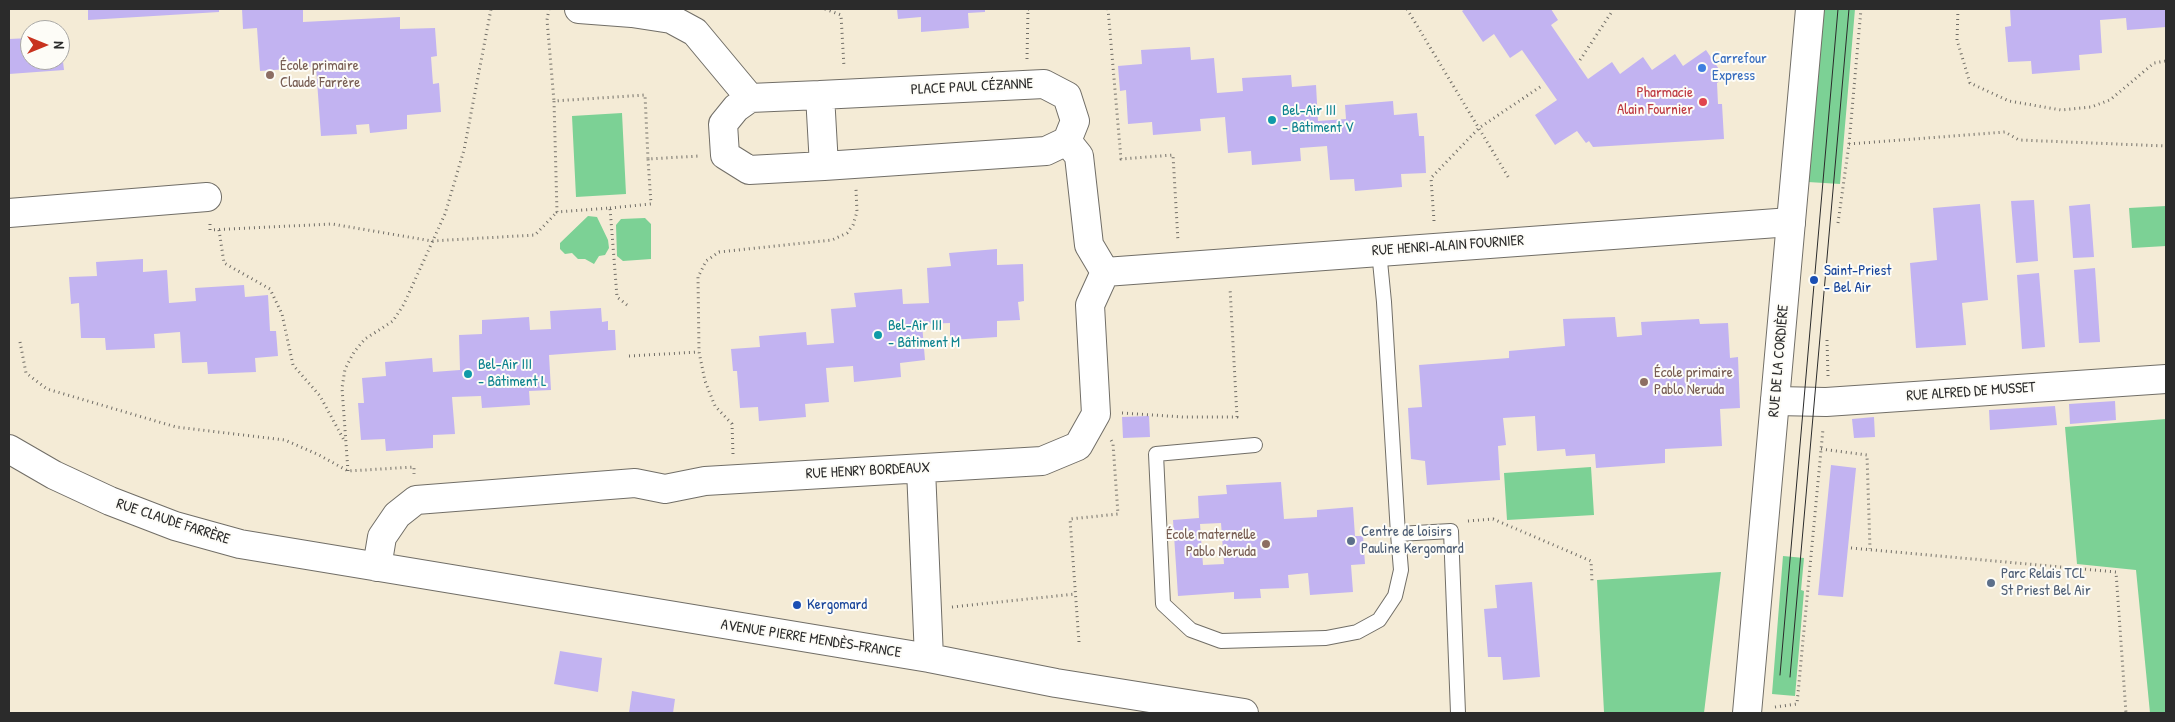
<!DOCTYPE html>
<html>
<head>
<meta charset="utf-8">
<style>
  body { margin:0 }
  #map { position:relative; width:2175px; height:722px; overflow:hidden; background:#f4ebd6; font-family:"Patrick Hand",sans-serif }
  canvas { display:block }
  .frame { position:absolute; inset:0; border:10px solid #2b2b2b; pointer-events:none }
  .north { position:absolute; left:20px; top:20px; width:50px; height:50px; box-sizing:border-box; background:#fdfcf7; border:1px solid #a9a8a5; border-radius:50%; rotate:90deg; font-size:14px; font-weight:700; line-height:20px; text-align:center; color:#2b2b2b }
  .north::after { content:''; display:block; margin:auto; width:18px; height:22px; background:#c8321e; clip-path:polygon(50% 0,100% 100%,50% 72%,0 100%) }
</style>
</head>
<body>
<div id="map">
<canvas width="2175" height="722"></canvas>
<div class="frame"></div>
<div class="north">N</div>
</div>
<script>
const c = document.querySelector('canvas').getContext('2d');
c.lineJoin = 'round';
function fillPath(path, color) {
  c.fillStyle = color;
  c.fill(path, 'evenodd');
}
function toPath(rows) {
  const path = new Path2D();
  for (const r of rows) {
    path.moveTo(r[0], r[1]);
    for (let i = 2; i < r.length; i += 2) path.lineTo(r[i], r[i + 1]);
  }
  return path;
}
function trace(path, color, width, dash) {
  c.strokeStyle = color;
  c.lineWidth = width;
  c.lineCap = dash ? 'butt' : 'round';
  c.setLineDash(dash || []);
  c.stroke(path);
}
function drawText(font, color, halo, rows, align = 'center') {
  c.font = font + ' "Patrick Hand",sans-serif';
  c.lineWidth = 4;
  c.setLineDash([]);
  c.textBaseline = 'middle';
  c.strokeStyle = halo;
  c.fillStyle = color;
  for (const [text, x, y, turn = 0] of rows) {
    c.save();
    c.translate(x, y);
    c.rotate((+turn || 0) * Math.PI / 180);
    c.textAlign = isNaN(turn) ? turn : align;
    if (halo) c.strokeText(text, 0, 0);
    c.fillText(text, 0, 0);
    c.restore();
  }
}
const green = toPath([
  [1823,9,1855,9,1840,184,1808,182],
  [622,113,626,194,576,197,572,116],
  [2166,206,2166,246,2132,248,2129,208],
  [588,216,597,217,608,240,609,248,605,255,599,256,594,264,585,259,578,259,572,253,565,254,560,249,560,243],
  [645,218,651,224,651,259,623,261,617,256,616,225,621,219],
  [2166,419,2166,713,2150,713,2136,570,2077,564,2065,427],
  [1591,467,1594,515,1507,520,1504,473],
  [1783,556,1804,558,1801,590,1804,591,1795,696,1772,694],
  [1721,572,1704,713,1604,712,1597,580]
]);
const building = toPath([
  [88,9,219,9,219,12,88,20],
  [242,9,303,9,303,22,400,17,400,29,435,28,437,56,431,57,433,84,439,83,441,112,407,115,407,129,370,133,369,124,356,125,357,134,321,136,316,67,260,71,257,28,243,29],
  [897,9,985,9,985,12,968,13,969,28,921,32,921,17,898,19],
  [1465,9,1551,9,1558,20,1551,25,1588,79,1612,62,1620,74,1643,57,1652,70,1675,54,1683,66,1706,50,1725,78,1717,83,1718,104,1722,104,1724,139,1593,147,1589,141,1586,143,1577,131,1555,145,1535,115,1557,100,1522,50,1510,58,1494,34,1483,42,1462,11],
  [2010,9,2166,9,2166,27,2127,30,2126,18,2100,20,2102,53,2079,55,2080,70,2032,74,2031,61,2008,62,2005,27,2011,26],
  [60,36,64,70,9,74,9,39,30,38,30,60,60,60],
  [1190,47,1191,60,1214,58,1217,93,1243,91,1242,78,1291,75,1292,87,1316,85,1318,121,1346,119,1345,105,1393,101,1394,115,1417,113,1419,136,1424,136,1426,173,1401,174,1402,187,1355,191,1354,179,1330,180,1327,146,1300,148,1301,161,1252,165,1251,151,1228,153,1225,117,1200,119,1201,131,1153,135,1152,122,1128,124,1126,90,1120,91,1118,66,1142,64,1141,50],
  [2034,200,2038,261,2016,263,2011,201],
  [1980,204,1988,300,1962,303,1966,345,1916,348,1910,263,1937,260,1933,208],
  [2090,204,2094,257,2073,258,2069,206],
  [997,249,997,265,1023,264,1024,301,1018,302,1020,320,997,321,997,337,950,340,950,323,922,324,925,360,900,363,901,377,854,382,853,366,826,368,829,402,805,404,806,417,759,421,758,407,740,408,737,371,733,371,731,349,760,347,759,336,806,332,807,345,834,343,831,309,856,307,854,293,902,289,903,304,929,303,927,268,951,266,949,253],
  [143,259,143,272,167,270,169,303,196,301,195,288,244,285,245,297,268,295,270,331,276,331,278,356,255,358,256,372,208,374,207,362,182,363,180,332,154,334,155,348,106,350,105,338,81,338,79,303,71,304,69,277,97,276,96,262],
  [2095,268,2100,342,2079,343,2074,270],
  [2039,273,2045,347,2022,349,2017,275],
  [601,308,602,322,608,321,608,330,615,330,616,350,549,355,551,390,529,391,530,405,482,408,481,396,452,397,455,434,433,435,433,448,386,451,385,439,361,440,358,403,364,403,362,378,386,376,385,362,432,358,433,372,460,370,459,335,482,334,482,320,529,317,530,330,551,329,550,311],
  [1615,317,1617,337,1642,335,1641,322,1699,319,1700,324,1728,323,1730,358,1738,357,1740,408,1720,409,1722,446,1665,449,1665,463,1596,468,1595,454,1566,456,1565,449,1537,451,1535,416,1503,418,1506,445,1498,446,1500,480,1427,485,1425,461,1411,459,1408,408,1422,407,1419,365,1509,358,1509,351,1565,346,1563,319],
  [2115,401,2116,420,2070,424,2069,404],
  [2055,406,2057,425,1990,430,1989,410],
  [1149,416,1150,437,1123,438,1122,417],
  [1874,417,1875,437,1854,438,1852,419],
  [1831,465,1856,468,1843,597,1818,595],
  [1281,482,1284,519,1317,517,1317,510,1353,507,1355,536,1363,536,1365,564,1351,565,1353,592,1310,595,1308,573,1288,575,1289,588,1260,589,1261,598,1234,599,1234,592,1178,596,1173,520,1199,518,1198,496,1227,494,1226,485],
  [1221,523,1224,564,1203,565,1200,524],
  [1532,582,1540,677,1503,680,1501,657,1488,657,1484,609,1497,608,1495,585],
  [560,651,602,658,598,692,554,684],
  [632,691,675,699,673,713,629,713]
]);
const path = toPath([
  [549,9,547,20,554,101],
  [825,9,841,15,844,67],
  [1028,9,1033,9],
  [1108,9,1121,159,1173,155,1178,241],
  [1407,9,1510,180],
  [1958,9,1957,40,1970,83,2009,101,2061,110,2091,107,2110,100,2154,63,2166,61],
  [1027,59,1028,9],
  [1580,60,1611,13],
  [1849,144,2005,132,2019,140,2166,146],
  [610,208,651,204,648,159],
  [1434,221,1431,178,1479,128,1543,85],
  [1838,223,1849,144,1861,9],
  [210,224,210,230,332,224,432,241,535,235,557,212],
  [219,230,224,263,270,289,282,314,293,365,320,396,345,442],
  [627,305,617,297,610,208,557,212,554,101,645,95,648,159,699,156],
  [1827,340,1828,376],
  [20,342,26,373,47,389,176,427,285,440,319,455,348,471,414,467,414,474],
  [629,356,699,352],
  [1122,413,1183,417,1237,417,1230,288],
  [1821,449,1867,455,1870,549],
  [733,454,732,424,715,406,705,381,699,352,698,277,706,261,719,252,832,240,847,233,853,225,857,212,856,189],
  [348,471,342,388,345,369,354,352,365,339,393,321,404,304,445,214,464,150,491,9],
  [1468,521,1493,519,1591,561,1592,581],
  [1851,548,2116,572,2126,713],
  [952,607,1075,594],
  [1079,642,1070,519,1118,514,1113,444,1111,440],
  [1775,707,1797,704,1823,429]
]);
const service = toPath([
  [1379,251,1384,302,1398,534,1451,531,1458,713],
  [1255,445,1156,454,1163,604,1191,630,1221,641,1326,638,1357,632,1379,620,1395,596,1401,570,1398,534]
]);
const minor = toPath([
  [579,9,632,13,671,19,695,32,750,98],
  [1044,84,1067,96,1075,121,1067,141,1046,151,824,166,820,95,1044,84],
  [820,95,750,98,736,108,723,124,725,155,749,170,824,166],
  [9,213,207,197],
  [1105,272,1791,222],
  [1775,401,1826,402,2166,379],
  [9,449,54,475,110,501,175,526,240,544,929,658,1056,683,1244,713],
  [921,469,929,658],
  [377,567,382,537,397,515,416,500,635,483,665,489,705,481,1042,461,1078,446,1096,414,1090,305,1105,272,1089,245,1079,156,1067,141]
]);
const tertiary = toPath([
  [1747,713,1810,9]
]);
const tram = toPath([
  [1780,675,1838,9],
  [1790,677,1849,9]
]);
const markers = [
  [1702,68,5,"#3f7fe0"],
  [270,75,5,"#8d6e63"],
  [1703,102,5,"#e0444e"],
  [1272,120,5,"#0f9aa8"],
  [1814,280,5,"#1a4fb4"],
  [878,335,5,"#0f9aa8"],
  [468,374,5,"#0f9aa8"],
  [1644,382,5,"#8d6e63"],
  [1351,541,5,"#5c6f8a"],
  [1266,544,5,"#8d6e63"],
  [1991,583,5,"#5c6f8a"],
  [797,605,5,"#1a4fb4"]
];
const shopNames = [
  ["Carrefour",1712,59],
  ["Express",1712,76]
];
const educationNames = [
  ["École primaire",280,66],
  ["Claude Farrère",280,83],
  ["École primaire",1654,373],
  ["Pablo Neruda",1654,390],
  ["École maternelle",1256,535,"right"],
  ["Pablo Neruda",1256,552,"right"]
];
const streetNames = [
  ["PLACE PAUL CÉZANNE",972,87,-3],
  ["RUE HENRI-ALAIN FOURNIER",1448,246,-4],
  ["RUE DE LA CORDIÈRE",1779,361,-85],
  ["RUE ALFRED DE MUSSET",1971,392,-4],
  ["RUE HENRY BORDEAUX",868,471,-3],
  ["RUE CLAUDE FARRÈRE",173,522,18],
  ["AVENUE PIERRE MENDÈS-FRANCE",811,639,9]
];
const healthNames = [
  ["Pharmacie",1693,93],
  ["Alain Fournier",1693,110]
];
const cultureNames = [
  ["Bel-Air III",1282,111],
  ["- Bâtiment V",1282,128],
  ["Bel-Air III",888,326],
  ["- Bâtiment M",888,343],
  ["Bel-Air III",478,365],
  ["- Bâtiment L",478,382]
];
const transitNames = [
  ["Saint-Priest",1824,271],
  ["- Bel Air",1824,288],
  ["Kergomard",807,605]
];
const serviceNames = [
  ["Centre de loisirs",1361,532],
  ["Pauline Kergomard",1361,549],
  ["Parc Relais TCL",2001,574],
  ["St Priest Bel Air",2001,591]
];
fillPath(green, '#7cd195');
fillPath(building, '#c2b3f1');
trace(service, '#716e67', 16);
trace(minor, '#716e67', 30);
trace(tertiary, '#716e67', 30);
trace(path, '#716e67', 3, [1, 4]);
trace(service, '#fff', 14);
trace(minor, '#fff', 28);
trace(tertiary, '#fff', 28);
trace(tram, '#2b2b2b', 1);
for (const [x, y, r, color] of markers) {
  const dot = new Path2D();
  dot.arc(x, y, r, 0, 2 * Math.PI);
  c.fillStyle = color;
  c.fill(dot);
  trace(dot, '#fdfcf7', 2);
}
drawText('15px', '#366cbe', '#fdfcf7', shopNames, 'left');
drawText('15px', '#785e54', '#fdfcf7', educationNames, 'left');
drawText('15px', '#2b2b2b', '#fdfcf7', streetNames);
drawText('15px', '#be3a42', '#fdfcf7', healthNames, 'right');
drawText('15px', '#0d838f', '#fdfcf7', cultureNames, 'left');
drawText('15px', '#164399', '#fdfcf7', transitNames, 'left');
drawText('15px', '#4e5e75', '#fdfcf7', serviceNames, 'left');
</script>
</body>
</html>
